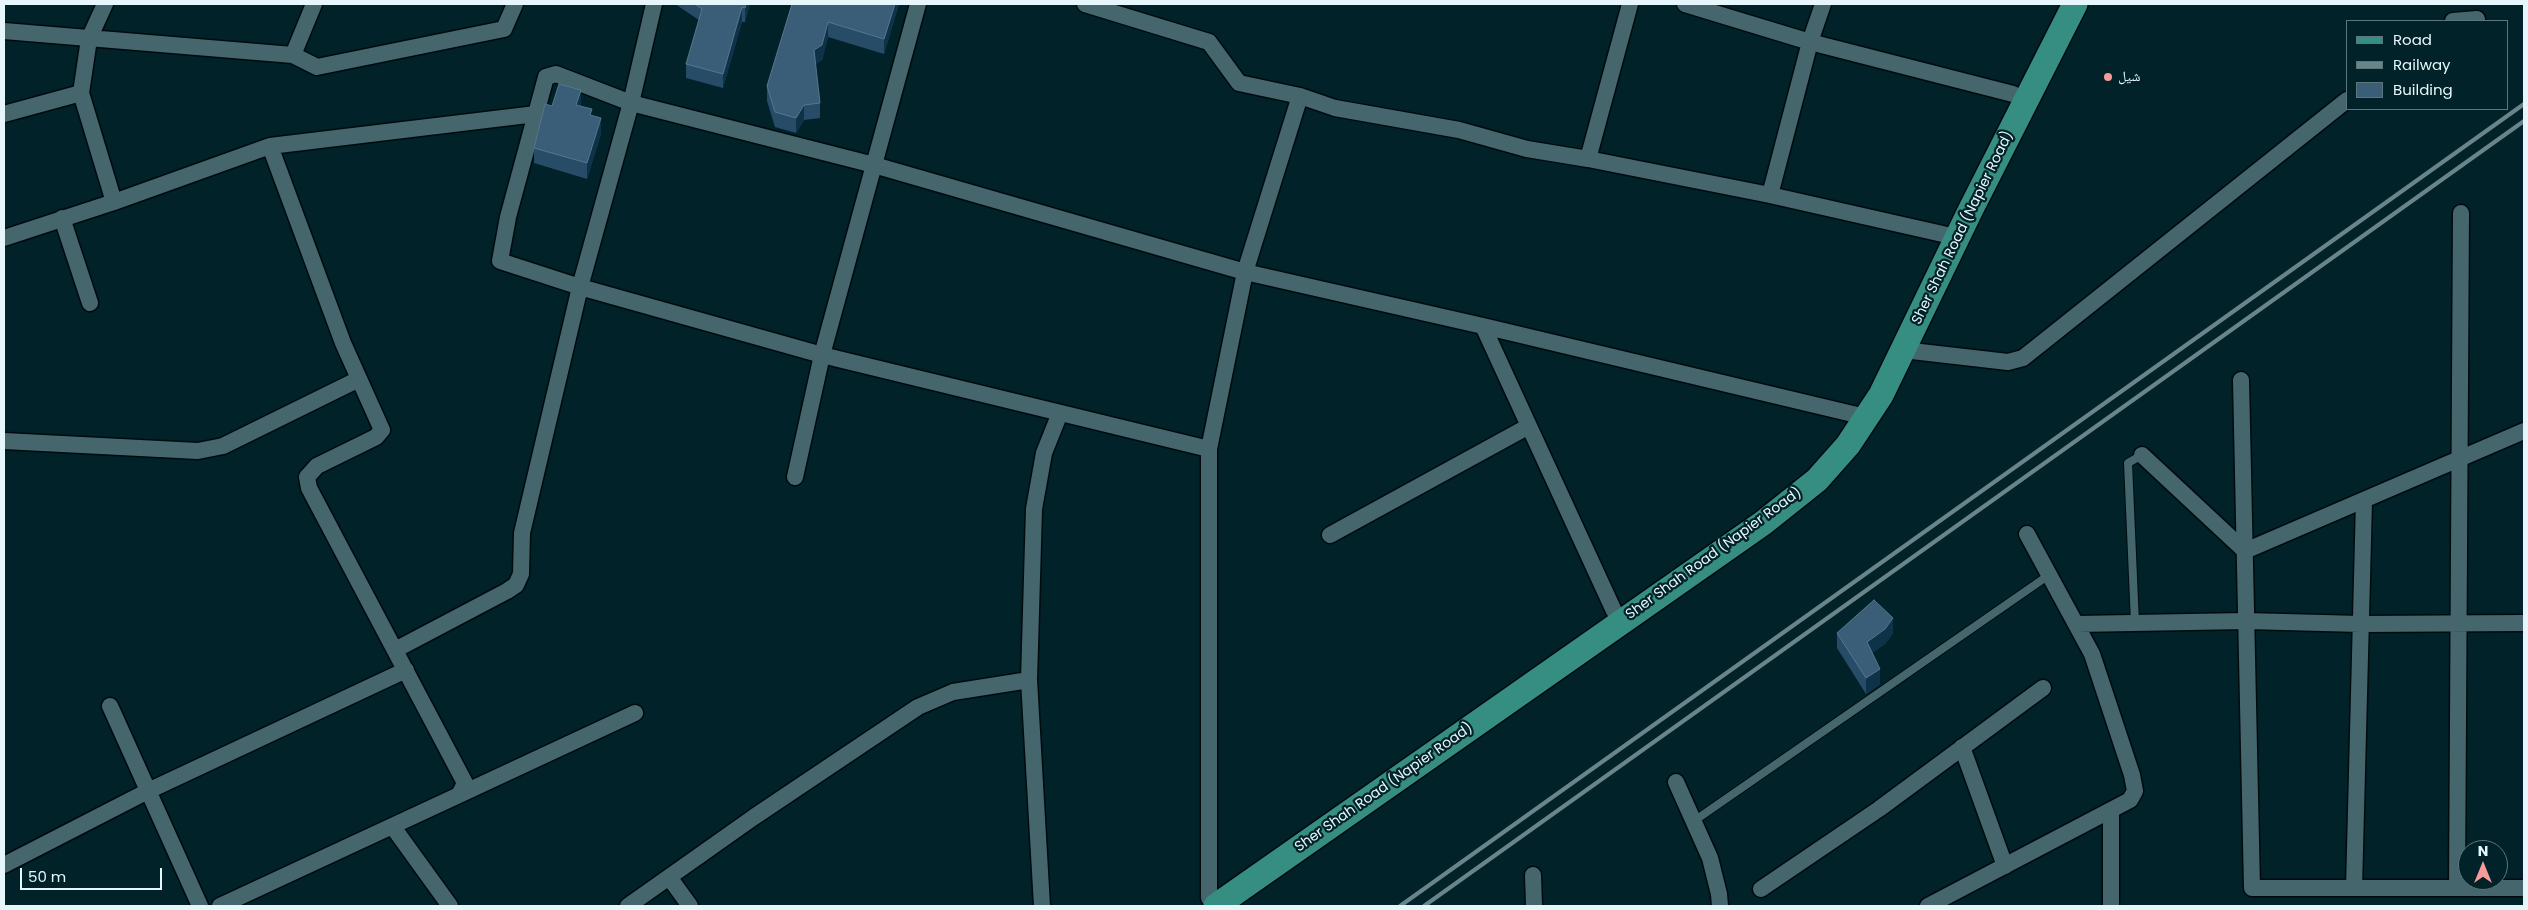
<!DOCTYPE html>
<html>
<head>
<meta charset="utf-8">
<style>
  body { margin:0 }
  #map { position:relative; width:2528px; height:910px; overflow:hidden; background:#002228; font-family:Poppins,sans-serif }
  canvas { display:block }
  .frame { position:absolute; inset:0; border:5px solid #e5f7fb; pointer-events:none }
  .legend { position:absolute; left:2346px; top:20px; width:162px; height:90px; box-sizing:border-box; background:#002228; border:1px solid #5c777c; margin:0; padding:6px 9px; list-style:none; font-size:15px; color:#e5f7fb }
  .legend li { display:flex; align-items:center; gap:10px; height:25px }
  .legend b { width:25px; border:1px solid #5c777c }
  .north { position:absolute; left:2458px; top:840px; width:50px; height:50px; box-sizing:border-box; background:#002228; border:1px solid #5c777c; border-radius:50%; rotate:0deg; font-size:14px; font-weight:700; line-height:20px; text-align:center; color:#e5f7fb }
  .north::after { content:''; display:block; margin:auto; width:18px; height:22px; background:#f59b9a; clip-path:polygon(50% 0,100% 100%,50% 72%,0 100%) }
  .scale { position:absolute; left:20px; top:868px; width:142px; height:22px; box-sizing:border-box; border:2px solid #e5f7fb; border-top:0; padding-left:6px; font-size:15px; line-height:18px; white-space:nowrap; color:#e5f7fb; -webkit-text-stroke:4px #002228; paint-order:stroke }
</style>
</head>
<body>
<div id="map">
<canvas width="2528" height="910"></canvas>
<div class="frame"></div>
<ul class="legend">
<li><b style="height:6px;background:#368e82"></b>Road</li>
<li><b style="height:6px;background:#6a858a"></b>Railway</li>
<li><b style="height:14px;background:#3b5e78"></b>Building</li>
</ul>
<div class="north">N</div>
<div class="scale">50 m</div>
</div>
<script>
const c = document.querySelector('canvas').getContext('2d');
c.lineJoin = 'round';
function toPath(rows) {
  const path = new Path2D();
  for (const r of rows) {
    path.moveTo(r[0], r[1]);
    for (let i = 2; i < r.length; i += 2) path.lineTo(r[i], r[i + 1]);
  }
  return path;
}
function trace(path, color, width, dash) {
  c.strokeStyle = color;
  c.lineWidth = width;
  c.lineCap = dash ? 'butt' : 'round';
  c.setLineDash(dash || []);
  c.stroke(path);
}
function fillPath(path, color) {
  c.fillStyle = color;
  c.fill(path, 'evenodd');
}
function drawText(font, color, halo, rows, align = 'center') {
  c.font = font + ' Poppins,"Noto Naskh Arabic",sans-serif';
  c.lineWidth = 4.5;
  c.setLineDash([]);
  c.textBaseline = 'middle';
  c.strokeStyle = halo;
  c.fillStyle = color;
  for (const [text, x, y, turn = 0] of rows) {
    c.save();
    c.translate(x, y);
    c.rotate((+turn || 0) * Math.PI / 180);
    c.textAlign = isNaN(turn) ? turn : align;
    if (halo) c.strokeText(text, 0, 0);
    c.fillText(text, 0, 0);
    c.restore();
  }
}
const lane = toPath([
  [2135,623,2128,463,2142,455],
  [1694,821,2049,575]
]);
const street = toPath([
  [105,4,89,39,81,93,114,202],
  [1085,4,1209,42,1239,83,1300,96,1335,108,1459,130,1527,149,1588,159,1770,195,1947,235],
  [1685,4,1810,42,2013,94],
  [2453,21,2477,19],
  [4,31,293,55,317,67,504,29,515,4],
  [293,55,314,4],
  [4,114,81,93],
  [1588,159,1630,4],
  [1770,195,1810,42,1823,4],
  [62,218,90,303],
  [4,238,114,202,270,146,536,114],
  [1483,326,1614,611],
  [1903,350,2008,362,2023,358,2347,100],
  [2241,380,2252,888,2524,888],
  [4,441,198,451,223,446,359,379],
  [1209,449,822,355,580,287,500,261,508,217,546,77,556,74,631,103,874,165,1245,272,1483,326,1857,415],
  [2142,455,2245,551,2524,431],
  [795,477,822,355,918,4],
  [1330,535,1529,426],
  [2076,624,2246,621,2361,624,2524,623],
  [395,650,507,591,516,585,521,574,522,533,580,287,631,103,654,4],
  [110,706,200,906],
  [1962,747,2005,866],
  [1676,782,1710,858,1719,894,1720,906],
  [459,795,635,713],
  [2111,810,2111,906],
  [393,827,450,906],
  [4,865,148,791,406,670],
  [1533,875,1534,906],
  [669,877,690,906],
  [2354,888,2364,501],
  [2457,888,2461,213],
  [1761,889,1879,809,2043,688],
  [1209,898,1209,449,1245,272,1300,96],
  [220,906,459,795,465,783,309,488,307,477,317,466,376,437,382,430,343,343,270,146],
  [628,906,754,817,918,707,953,692,1029,680],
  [1042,906,1029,680,1034,509,1044,453,1060,413],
  [1928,906,2130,800,2135,791,2132,775,2092,654,2027,534]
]);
const primary = toPath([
  [1216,906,1763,523,1817,480,1848,445,1881,395,1971,209,2075,4]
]);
const rail = toPath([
  [1400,906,2524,104],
  [1424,906,2524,121]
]);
const wall = toPath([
  [675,4,750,4,745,22,742,22,723,88,686,78,686,64,699,20],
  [792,4,899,4,884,54,828,37,822,60,815,64,820,103,820,118,804,120,796,133,775,127,767,101,767,86],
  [552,106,581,106,592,116,601,134,587,179,534,163,534,148],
  [1837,633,1893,633,1885,644,1872,653,1880,684,1866,694,1837,648]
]);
const shadedWall = toPath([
  [746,4,750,4,745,22,745,8],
  [895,4,899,4,884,54,884,39],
  [742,7,742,22,723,88,723,74],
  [828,22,828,37,822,60,814,66,814,50],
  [581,90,581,106,576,105],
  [804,105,804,120,796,133,796,118],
  [601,118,601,134,587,179,587,163],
  [1893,618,1893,633,1885,644,1867,657,1867,642],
  [1880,669,1880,684,1866,694,1866,678]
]);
const building = toPath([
  [695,4,746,4,745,8,742,7,723,74,686,64,702,9,695,4],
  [792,4,895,4,884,39,828,22,822,45,814,50,820,103,804,105,796,118,775,112,767,86,792,4],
  [559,84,581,90,576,105,592,109,590,115,601,118,587,163,534,148,545,104,552,106,559,84],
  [1874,600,1893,618,1885,629,1867,642,1880,669,1866,678,1837,633,1874,600]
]);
const markers = [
  [2108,77,5,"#f59b9a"]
];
const poiNames = [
  ["شیل",2118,77]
];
const streetNames = [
  ["Sher Shah Road (Napier Road)",1963,228,-64],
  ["Sher Shah Road (Napier Road)",1714,554,-36],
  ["Sher Shah Road (Napier Road)",1384,788,-35]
];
trace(lane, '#000b0f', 10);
trace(street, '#000b0f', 19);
trace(primary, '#000b0f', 28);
trace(lane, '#44666c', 8);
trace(street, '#44666c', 16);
trace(primary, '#368e82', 25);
trace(rail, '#6a858a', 4);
fillPath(wall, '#264c68');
fillPath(shadedWall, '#0e3348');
fillPath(building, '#3b5e78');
trace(building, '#56768c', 1);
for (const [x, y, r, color] of markers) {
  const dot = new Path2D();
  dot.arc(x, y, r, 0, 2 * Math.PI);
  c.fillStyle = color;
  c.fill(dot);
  trace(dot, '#002228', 2);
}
drawText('14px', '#e5f7fb', '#002228', poiNames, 'left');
drawText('14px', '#e5f7fb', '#002228', streetNames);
</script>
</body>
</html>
